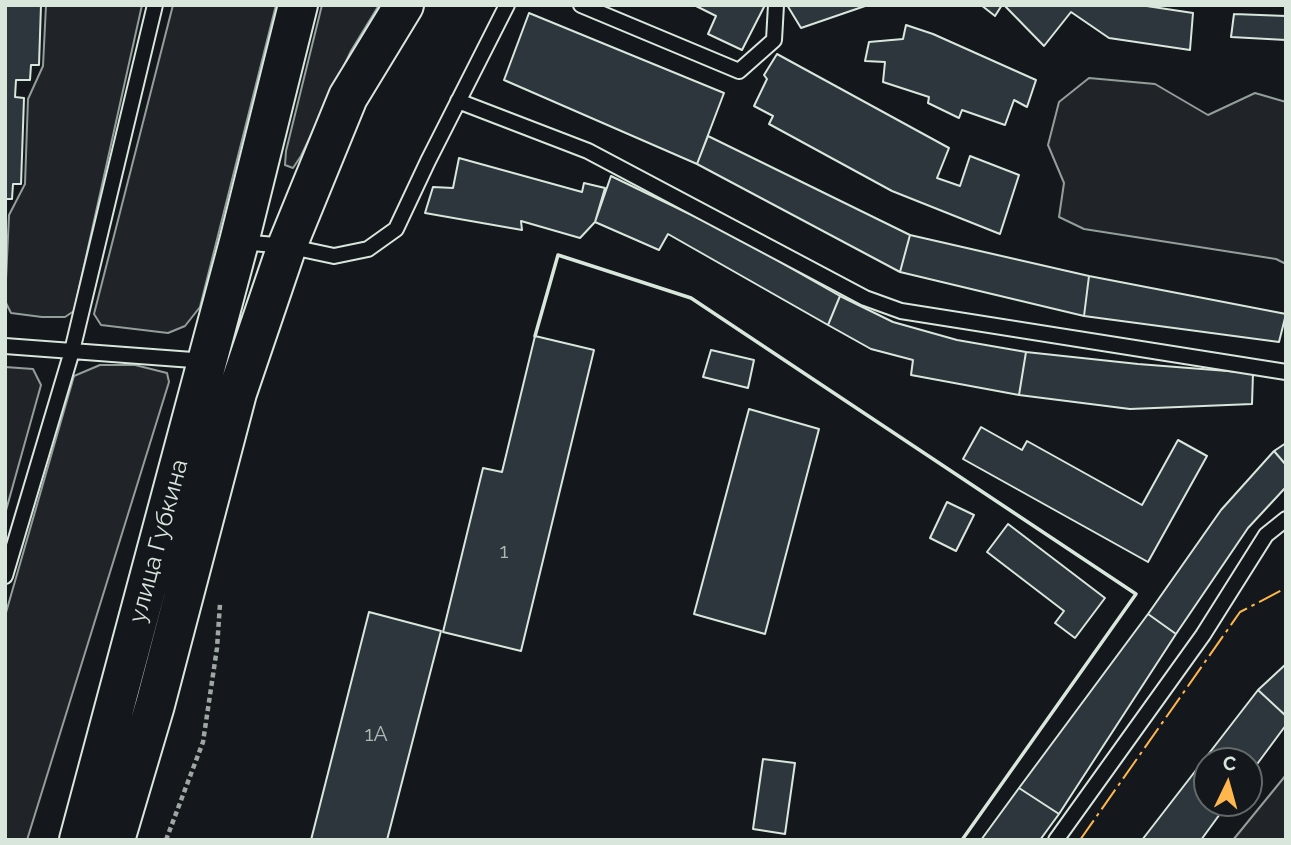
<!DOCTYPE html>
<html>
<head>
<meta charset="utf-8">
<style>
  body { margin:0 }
  #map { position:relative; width:1291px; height:845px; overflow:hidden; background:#14181c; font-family:Raleway,sans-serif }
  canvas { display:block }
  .frame { position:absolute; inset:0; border:7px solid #d8e6dc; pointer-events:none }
  .north { position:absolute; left:1193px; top:747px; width:70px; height:70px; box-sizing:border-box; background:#14181c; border:2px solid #626a69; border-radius:50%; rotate:5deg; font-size:19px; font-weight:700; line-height:28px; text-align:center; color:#d8e6dc }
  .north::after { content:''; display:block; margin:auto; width:24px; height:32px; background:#ffb74d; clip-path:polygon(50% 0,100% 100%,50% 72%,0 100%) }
</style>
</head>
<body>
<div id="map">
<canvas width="1291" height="845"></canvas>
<div class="frame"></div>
<div class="north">С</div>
</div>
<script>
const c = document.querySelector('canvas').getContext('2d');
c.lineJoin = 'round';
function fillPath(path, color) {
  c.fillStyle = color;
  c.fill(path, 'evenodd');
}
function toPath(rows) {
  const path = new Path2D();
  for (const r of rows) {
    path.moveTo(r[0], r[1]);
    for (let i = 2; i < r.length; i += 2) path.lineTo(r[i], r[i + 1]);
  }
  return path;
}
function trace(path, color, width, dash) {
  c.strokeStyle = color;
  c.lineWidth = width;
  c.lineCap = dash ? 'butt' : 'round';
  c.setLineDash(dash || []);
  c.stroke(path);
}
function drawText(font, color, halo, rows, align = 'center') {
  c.font = font + ' Raleway,sans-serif';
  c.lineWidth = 5;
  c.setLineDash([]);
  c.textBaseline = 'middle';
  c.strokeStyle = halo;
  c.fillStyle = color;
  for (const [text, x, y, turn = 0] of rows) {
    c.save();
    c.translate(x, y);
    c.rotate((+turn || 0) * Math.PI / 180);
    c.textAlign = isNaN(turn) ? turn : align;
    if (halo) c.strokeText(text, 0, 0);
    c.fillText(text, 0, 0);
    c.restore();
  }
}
const green = toPath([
  [46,5,142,5,74,311,65,317,42,317,11,313,5,301,9,215,25,184,28,99,43,66,46,5],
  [173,5,276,5,200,307,185,326,168,333,101,325,94,314,173,5],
  [322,5,379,5,351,51,301,156,293,168,285,165,286,151,322,5],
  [1089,78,1155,84,1208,115,1255,93,1286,102,1286,264,1276,259,1084,229,1059,217,1064,183,1048,145,1059,102,1089,78],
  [100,365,135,365,167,373,169,382,27,840,5,840,5,616,74,376,100,365],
  [5,367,33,369,41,385,5,514,5,367],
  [1286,775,1286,840,1233,840,1286,775]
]);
const building = toPath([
  [5,5,41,5,39,65,31,65,30,80,16,80,15,97,24,98,21,184,13,184,12,199,5,199,5,5],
  [694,5,765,5,742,50,708,34,716,16,694,5],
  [787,5,868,5,801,28,787,5],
  [981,5,1002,5,995,16,981,5],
  [1004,5,1140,5,1193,13,1190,50,1109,38,1071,12,1044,46,1004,5],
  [529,13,724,93,697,164,504,80,529,13],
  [1234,14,1286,16,1286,40,1231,37,1234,14],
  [906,25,933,34,1036,80,1027,107,1014,100,1005,125,962,110,959,118,928,103,929,97,883,82,885,62,865,61,869,42,903,39,906,25],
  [777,54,949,148,937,178,960,186,970,156,1019,175,1000,234,892,191,769,124,773,116,754,106,767,79,764,75,777,54],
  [708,136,910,235,900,272,697,164,708,136],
  [459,158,582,192,584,183,605,188,595,222,580,238,521,221,522,230,425,213,433,187,453,188,459,158],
  [611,176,729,233,840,296,828,325,668,234,659,250,595,222,611,176],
  [910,235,1089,276,1084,316,900,272,910,235],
  [1089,276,1286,314,1279,342,1084,316,1089,276],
  [840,296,893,322,957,340,1026,352,1019,395,911,375,913,360,871,349,828,325,840,296],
  [535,336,594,350,521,651,443,632,483,468,502,472,535,336],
  [711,350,754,360,748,388,703,377,711,350],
  [1026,352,1138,364,1253,373,1252,404,1130,409,1019,395,1026,352],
  [749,409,819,429,765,634,694,614,749,409],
  [981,427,1022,450,1027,441,1142,505,1178,440,1207,456,1148,562,963,459,981,427],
  [1286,443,1286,465,1274,451,1286,443],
  [1274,451,1286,465,1286,487,1248,528,1176,634,1148,614,1221,510,1274,451],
  [947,502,974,515,956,551,930,538,947,502],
  [1008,524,1105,598,1075,638,1055,623,1064,611,987,552,1008,524],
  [369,612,441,631,387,840,311,840,369,612],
  [1148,614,1176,634,1059,814,1019,788,1148,614],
  [1286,664,1286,716,1258,690,1286,664],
  [1258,690,1286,716,1286,725,1249,775,1249,761,1207,761,1207,803,1228,803,1201,840,1142,840,1258,690],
  [763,759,795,763,785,834,753,829,763,759],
  [1019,788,1059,814,1040,840,981,840,1019,788]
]);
const path = toPath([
  [166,840,203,742,217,648,220,604]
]);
const service = toPath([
  [581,5,739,71,774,40,776,5],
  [458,101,588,151,865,298,901,311,1286,372],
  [240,242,287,246,334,256,368,249,396,229,428,161,507,5],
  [5,346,206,361],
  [5,576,72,351,155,5],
  [1056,840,1203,635,1266,535,1286,519]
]);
const secondary = toPath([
  [79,840,239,242,298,5],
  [115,840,155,705,237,393,287,246,348,97,404,5]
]);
const wall = toPath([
  [535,336,558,255,691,298,1136,594,962,840]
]);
const power = toPath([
  [1080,840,1240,612,1286,588]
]);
const numberNames = [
  ["1",504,552],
  ["1А",376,735]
];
const streetNames = [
  ["улица Губкина",159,541,-75]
];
fillPath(green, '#202428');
trace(green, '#939e99', 2);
fillPath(building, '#2c363c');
trace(building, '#d8e6dc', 2);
trace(service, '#d8e6dc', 18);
trace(secondary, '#d8e6dc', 42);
trace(path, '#9da8a2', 4.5, [5, 3.5]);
trace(service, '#14181c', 14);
trace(secondary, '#14181c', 38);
trace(wall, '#d8e6dc', 3.5);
trace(power, '#ffb74d', 2, [24, 5, 3.5, 5]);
drawText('21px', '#adbab4', null, numberNames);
drawText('24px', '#d8e6dc', '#14181c', streetNames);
</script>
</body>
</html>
